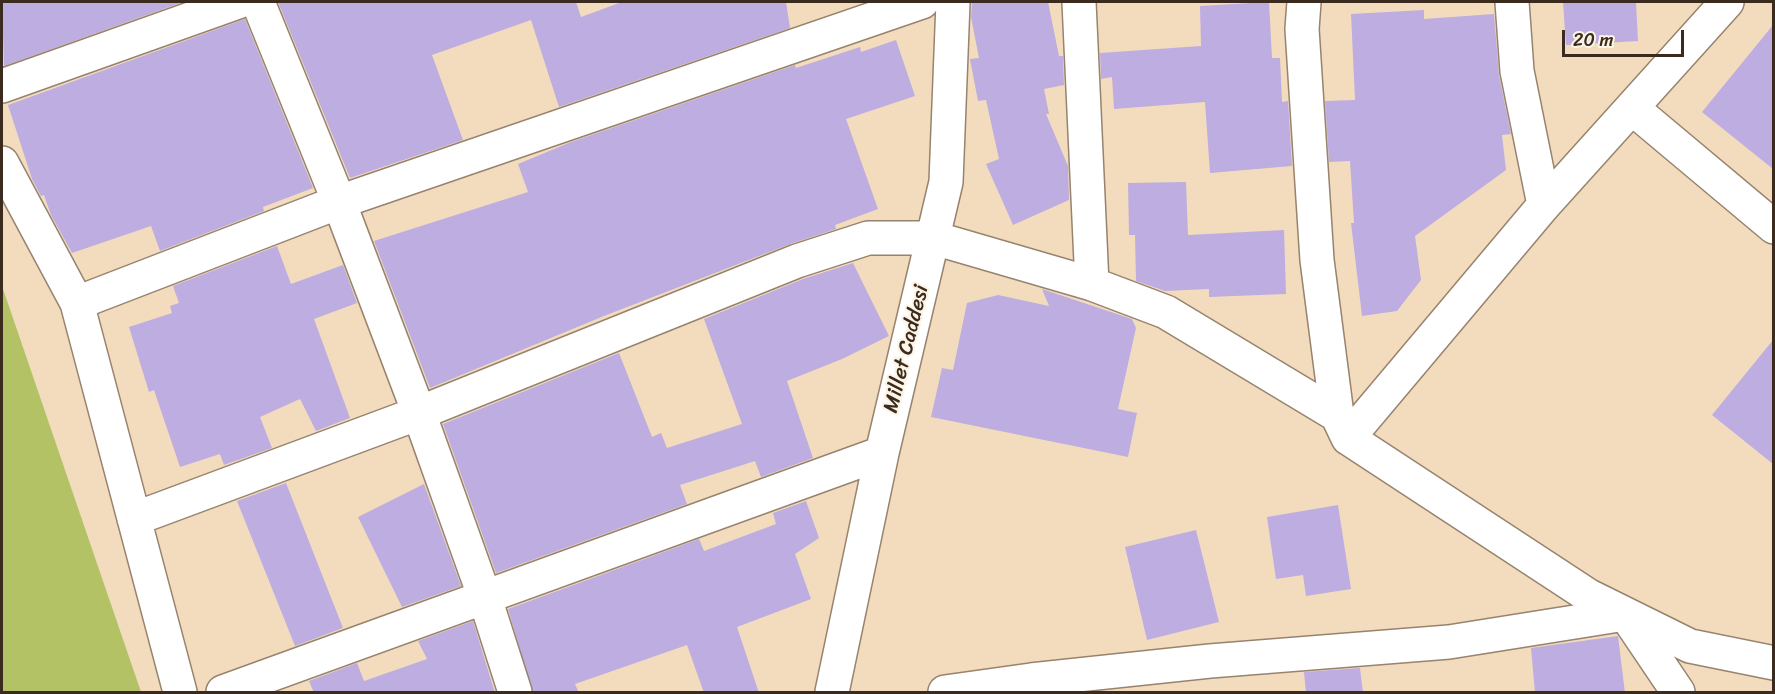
<!DOCTYPE html>
<html>
<head>
<meta charset="utf-8">
<style>
  body { margin:0 }
  #map { position:relative; width:1775px; height:694px; overflow:hidden; background:#f3dcbd; font-family:Sriracha,sans-serif }
  canvas { display:block }
  .frame { position:absolute; inset:0; border:3px solid #3b2a1e; pointer-events:none }
  .scale { position:absolute; left:1562px; top:30px; width:122px; height:27px; box-sizing:border-box; border:3px solid #3b2a1e; border-top:0; padding-left:8px; font-size:18px; line-height:21px; white-space:nowrap; color:#3b2a1e; -webkit-text-stroke:4px #fcf5e5; paint-order:stroke }
</style>
</head>
<body>
<div id="map">
<canvas width="1775" height="694"></canvas>
<div class="frame"></div>
<div class="scale">20 m</div>
</div>
<script>
const c = document.querySelector('canvas').getContext('2d');
c.lineJoin = 'round';
function fillPath(path, color) {
  c.fillStyle = color;
  c.fill(path, 'evenodd');
}
function toPath(rows) {
  const path = new Path2D();
  for (const r of rows) {
    path.moveTo(r[0], r[1]);
    for (let i = 2; i < r.length; i += 2) path.lineTo(r[i], r[i + 1]);
  }
  return path;
}
function trace(path, color, width, dash) {
  c.strokeStyle = color;
  c.lineWidth = width;
  c.lineCap = dash ? 'butt' : 'round';
  c.setLineDash(dash || []);
  c.stroke(path);
}
function drawText(font, color, halo, rows, align = 'center') {
  c.font = font + ' Sriracha,sans-serif';
  c.lineWidth = 4.5;
  c.setLineDash([]);
  c.textBaseline = 'middle';
  c.strokeStyle = halo;
  c.fillStyle = color;
  for (const [text, x, y, turn = 0] of rows) {
    c.save();
    c.translate(x, y);
    c.rotate((+turn || 0) * Math.PI / 180);
    c.textAlign = isNaN(turn) ? turn : align;
    if (halo) c.strokeText(text, 0, 0);
    c.fillText(text, 0, 0);
    c.restore();
  }
}
const green = toPath([
  [2,286,141,692,3,692]
]);
const building = toPath([
  [2,2,183,2,4,66],
  [278,2,576,2,581,17,622,2,786,2,790,28,559,107,531,20,432,55,463,140,350,178],
  [972,2,1048,2,1059,56,1063,56,1064,85,1044,89,1049,114,1046,114,1068,166,1069,200,1013,225,986,164,999,159,986,100,978,101,970,59,979,58,971,17],
  [1269,2,1272,58,1280,58,1282,102,1288,101,1292,166,1210,173,1205,102,1114,109,1112,77,1101,79,1100,53,1201,46,1200,6],
  [1563,2,1636,2,1638,41,1566,45],
  [1424,10,1424,19,1494,14,1499,75,1511,134,1502,135,1506,170,1415,236,1421,280,1397,311,1362,316,1351,223,1354,223,1350,161,1329,162,1325,101,1355,100,1351,14],
  [245,19,313,188,263,207,264,211,160,251,151,226,72,253,51,215,44,195,41,196,32,179,8,105],
  [1773,25,1773,169,1702,112],
  [896,40,915,96,846,119,878,209,835,225,836,229,790,244,604,316,430,388,374,241,528,192,518,164,571,142,795,65,796,68,860,47,861,52],
  [1186,182,1188,235,1284,230,1286,294,1209,297,1209,289,1165,291,1136,281,1135,235,1129,235,1128,183],
  [277,246,291,284,343,265,357,303,314,319,350,418,316,431,300,399,260,417,272,448,224,465,220,454,180,467,154,390,149,392,129,327,172,313,170,306,179,303,173,286],
  [853,263,889,336,842,359,787,381,813,458,761,477,755,461,680,485,687,504,496,573,443,424,619,353,652,437,661,433,667,448,742,424,704,319,803,279],
  [1042,289,1132,319,1136,328,1118,409,1137,413,1128,457,931,417,942,368,953,370,967,303,998,295,1049,306],
  [1773,340,1773,464,1712,415],
  [286,483,343,628,295,646,237,501],
  [424,484,461,586,402,607,358,517],
  [806,501,819,538,795,554,811,599,737,627,759,693,704,693,687,645,575,684,579,693,533,693,508,609,699,539,704,551,776,524,773,513],
  [1338,505,1351,589,1306,596,1303,575,1276,579,1267,517],
  [1196,530,1219,622,1147,640,1125,547],
  [473,621,495,693,314,693,309,681,357,663,364,681,427,659,418,641],
  [1618,636,1625,693,1535,693,1531,648],
  [1360,668,1363,693,1306,693,1304,672]
]);
const minor = toPath([
  [258,2,339,202,419,413,485,598,515,692],
  [1079,2,1092,284],
  [1304,2,1302,29,1317,260,1337,415],
  [1512,2,1517,71,1544,205],
  [1727,2,1544,205,1348,438,1589,596,1690,646,1774,663],
  [2,86,238,2],
  [1632,108,1774,227],
  [2,163,77,303,180,692],
  [77,303,339,202,922,2],
  [134,519,419,413,797,261,868,238,934,238,1092,284,1166,312,1337,415,1348,438],
  [1626,615,1678,692],
  [223,692,882,453],
  [832,692,882,453,946,182,953,2],
  [945,692,1031,680,1210,661,1449,642,1625,614]
]);
const streetNames = [
  ["Millet Caddesi",907,349,-76]
];
fillPath(green, '#b2c265');
fillPath(building, '#bdade0');
trace(minor, '#97836e', 36);
trace(minor, '#fff', 33);
drawText('21px', '#3b2a1e', '#fcf5e5', streetNames);
</script>
</body>
</html>
